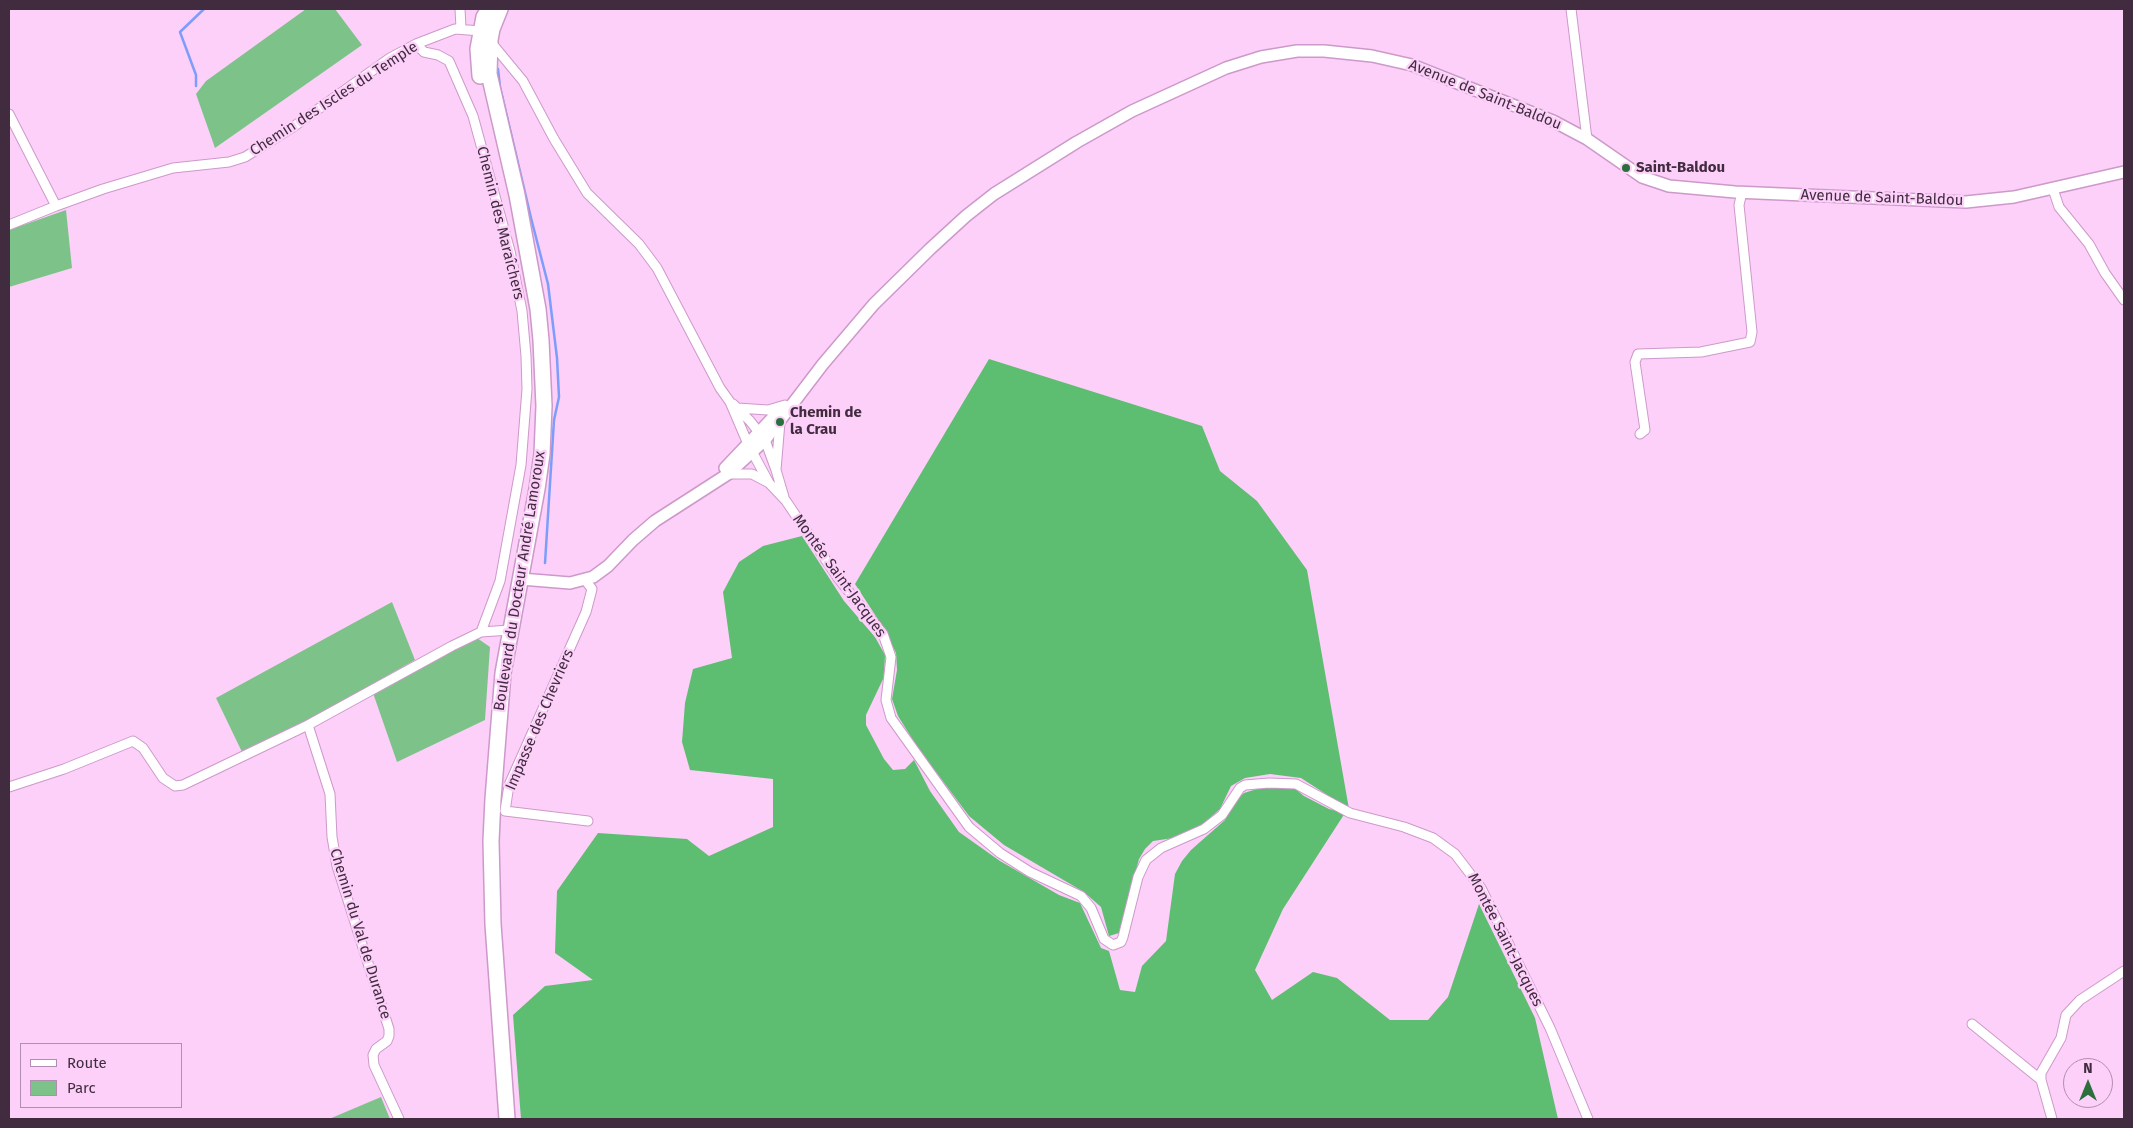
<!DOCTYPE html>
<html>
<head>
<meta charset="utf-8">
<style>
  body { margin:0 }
  #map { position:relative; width:2133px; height:1128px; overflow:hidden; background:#fcd0f9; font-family:"Fira Sans",sans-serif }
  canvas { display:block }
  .frame { position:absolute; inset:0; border:10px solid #402b3f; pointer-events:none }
  .legend { position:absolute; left:20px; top:1043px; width:162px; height:65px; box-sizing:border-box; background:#fcd0f9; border:1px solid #b18eaf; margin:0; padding:6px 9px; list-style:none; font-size:15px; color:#402b3f }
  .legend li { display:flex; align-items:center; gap:10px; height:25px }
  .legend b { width:25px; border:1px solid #b18eaf }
  .north { position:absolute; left:2063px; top:1058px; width:50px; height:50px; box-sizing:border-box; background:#fcd0f9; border:1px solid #b18eaf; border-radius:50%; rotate:0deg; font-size:14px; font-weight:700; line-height:20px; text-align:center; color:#402b3f }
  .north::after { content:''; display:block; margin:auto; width:18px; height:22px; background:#2b703c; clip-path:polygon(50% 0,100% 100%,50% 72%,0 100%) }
</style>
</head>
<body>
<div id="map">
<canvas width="2133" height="1128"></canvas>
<div class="frame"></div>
<ul class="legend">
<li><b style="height:6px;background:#fff"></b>Route</li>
<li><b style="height:14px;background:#7dc389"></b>Parc</li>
</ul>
<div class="north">N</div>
</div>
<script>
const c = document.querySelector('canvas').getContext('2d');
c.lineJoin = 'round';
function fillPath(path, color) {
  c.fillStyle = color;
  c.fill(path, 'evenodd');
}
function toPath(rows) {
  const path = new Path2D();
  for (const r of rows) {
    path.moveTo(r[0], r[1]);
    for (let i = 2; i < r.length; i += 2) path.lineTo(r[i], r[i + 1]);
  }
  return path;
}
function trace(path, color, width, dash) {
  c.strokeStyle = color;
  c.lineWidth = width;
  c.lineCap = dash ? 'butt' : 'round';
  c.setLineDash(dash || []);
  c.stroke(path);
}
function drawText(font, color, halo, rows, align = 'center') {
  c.font = font + ' "Fira Sans",sans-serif';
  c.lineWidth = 4.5;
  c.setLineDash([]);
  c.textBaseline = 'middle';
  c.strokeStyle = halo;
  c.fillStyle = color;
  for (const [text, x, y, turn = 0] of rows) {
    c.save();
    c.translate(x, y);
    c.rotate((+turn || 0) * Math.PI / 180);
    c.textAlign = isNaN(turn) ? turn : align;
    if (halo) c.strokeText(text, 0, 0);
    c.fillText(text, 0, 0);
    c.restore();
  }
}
const green = toPath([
  [306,9,335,9,362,45,215,148,196,94,206,81],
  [66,210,72,268,9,287,9,230],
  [392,602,415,660,298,726,242,752,216,698],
  [477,638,490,647,485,720,397,762,373,693],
  [381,1097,390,1119,329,1119]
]);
const forest = toPath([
  [989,359,1202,426,1220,471,1257,501,1307,570,1349,809,1301,778,1270,774,1245,778,1231,786,1220,809,1197,829,1180,837,1153,841,1145,849,1139,859,1119,933,1109,936,1101,907,1084,892,1004,845,969,816,918,748,898,716,892,699,897,670,896,653,883,627,855,584],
  [802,536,844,601,875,637,885,655,884,677,866,715,866,725,884,759,893,770,905,769,914,760,930,791,959,832,1000,861,1059,895,1080,903,1101,948,1109,951,1120,990,1135,992,1142,966,1166,941,1175,874,1182,861,1191,850,1225,820,1237,799,1244,793,1260,788,1293,787,1304,796,1329,809,1345,813,1283,909,1255,970,1272,1000,1313,972,1337,978,1390,1020,1428,1020,1448,997,1479,904,1535,1018,1558,1119,521,1119,513,1015,545,986,593,980,555,953,557,891,598,833,687,839,709,856,773,827,773,779,690,770,682,742,685,703,693,669,732,658,723,592,739,562,763,546]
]);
const stream = toPath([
  [498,69,500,87,531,218,548,284,557,358,559,397,554,420,545,563],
  [196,86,196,75,180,32,204,9]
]);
const minor = toPath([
  [460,9,461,28],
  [1571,9,1587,139],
  [490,41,523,81,554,139,587,193,639,244,657,268,720,388,730,402,748,444,769,483,786,501,838,578,883,634,891,657,886,700,891,718,969,827,1000,853,1030,872,1081,896,1091,908,1104,939,1113,945,1121,942,1123,937,1138,877,1146,860,1161,848,1204,829,1222,815,1240,788,1245,785,1269,783,1296,784,1350,813,1404,827,1433,838,1455,854,1481,888,1550,1028,1588,1119],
  [416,44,424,52,438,55,449,61,473,116,510,251,522,311,526,356,527,389,521,465,500,581,481,632],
  [9,114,56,206,103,189,173,168,229,162,245,157,293,127,390,58,416,44,455,29,481,31],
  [2053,189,2059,207,2089,244,2105,273,2124,300],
  [9,225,56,206],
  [733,404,750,421,765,440,776,470],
  [737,408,768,410,785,405],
  [780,422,776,470,784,497],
  [1640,434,1645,430,1635,362,1638,354,1701,352,1750,342,1752,332,1739,205,1742,192],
  [728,474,752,474,769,483],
  [585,580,592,589,586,612,509,785,505,811,588,821],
  [9,787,64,769,133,741,143,748,163,778,175,786,183,785,308,725],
  [1972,1024,2041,1080],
  [399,1119,374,1065,373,1055,376,1049,387,1041,389,1036,389,1029,337,866,332,837,330,794,308,725,452,646,481,632,510,630],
  [2052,1119,2041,1080,2041,1073,2061,1038,2066,1015,2080,1000,2124,971]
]);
const tertiary = toPath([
  [725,468,781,409],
  [521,579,570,583,593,577,608,566,633,540,655,521,728,474,765,440,823,364,874,304,930,249,966,216,994,194,1077,142,1132,111,1226,68,1261,57,1297,51,1324,51,1372,56,1412,65,1553,121,1587,139,1642,177,1669,186,1735,192,1966,202,2014,197,2124,172]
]);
const primary = toPath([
  [500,9,492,29,490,40,489,74,517,195,538,309,541,340,544,406,542,454,537,489,503,673,493,799,491,841,493,924,507,1119],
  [480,76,478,49,484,17,489,9]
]);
const markers = [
  [1626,168,5,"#2b703c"],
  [780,422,5,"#2b703c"]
];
const streetNames = [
  ["Avenue de Saint-Baldou",1485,95,22],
  ["Chemin des Iscles du Temple",334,99,-33],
  ["Avenue de Saint-Baldou",1882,198,2],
  ["Chemin des Maraîchers",500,223,76],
  ["Montée Saint-Jacques",839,576,54],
  ["Boulevard du Docteur André Lamoroux",520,581,-81],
  ["Impasse des Chevriers",540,720,-67],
  ["Chemin du Val de Durance",360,934,73],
  ["Montée Saint-Jacques",1505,940,63]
];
const poiNames = [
  ["Saint-Baldou",1636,168],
  ["Chemin de",790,413],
  ["la Crau",790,430]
];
fillPath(green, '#7dc389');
fillPath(forest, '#5dbd71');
trace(stream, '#7d9dfa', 2.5);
trace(minor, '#cd99ca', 11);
trace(tertiary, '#cd99ca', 14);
trace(primary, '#cd99ca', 18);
trace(minor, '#fff', 9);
trace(tertiary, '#fff', 11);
trace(primary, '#fff', 15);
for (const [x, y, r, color] of markers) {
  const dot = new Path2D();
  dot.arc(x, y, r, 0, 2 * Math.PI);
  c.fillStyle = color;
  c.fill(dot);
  trace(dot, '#fcd0f9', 2);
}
drawText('15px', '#402b3f', '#fcd0f9', streetNames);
drawText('bold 15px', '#402b3f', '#fcd0f9', poiNames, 'left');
</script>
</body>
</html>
